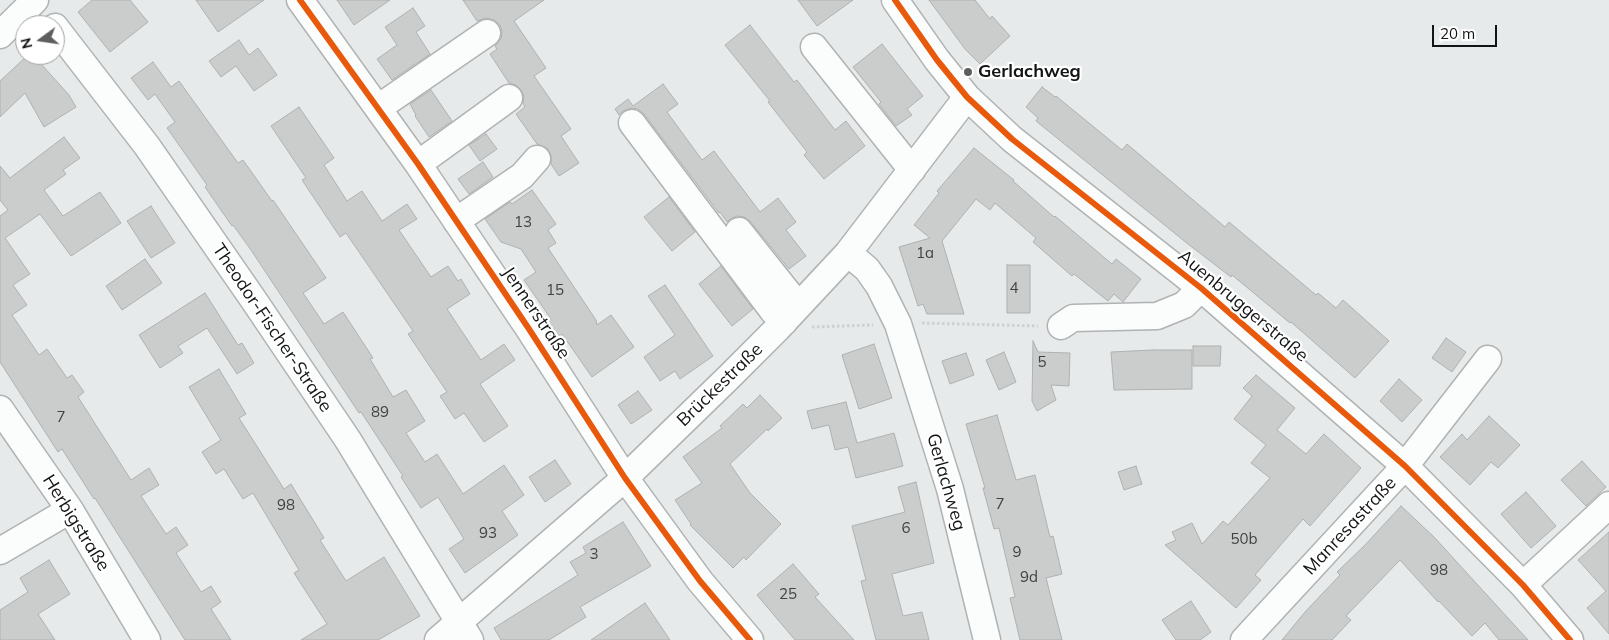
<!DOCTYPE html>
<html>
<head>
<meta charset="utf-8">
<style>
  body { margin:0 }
  #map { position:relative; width:1609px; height:640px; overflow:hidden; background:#e7eaea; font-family:Mulish,sans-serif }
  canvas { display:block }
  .north { position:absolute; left:15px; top:15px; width:50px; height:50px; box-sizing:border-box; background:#fff; border:1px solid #a1a1a1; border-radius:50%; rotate:256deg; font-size:14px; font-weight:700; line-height:20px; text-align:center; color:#131414 }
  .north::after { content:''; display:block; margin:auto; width:18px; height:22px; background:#5d5f5f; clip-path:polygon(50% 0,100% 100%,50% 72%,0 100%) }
  .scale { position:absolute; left:1432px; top:25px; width:65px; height:22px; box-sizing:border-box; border:2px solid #131414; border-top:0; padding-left:6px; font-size:15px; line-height:18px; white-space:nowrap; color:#131414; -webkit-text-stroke:4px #fff; paint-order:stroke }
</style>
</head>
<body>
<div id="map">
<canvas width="1609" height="640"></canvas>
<div class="north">N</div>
<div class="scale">20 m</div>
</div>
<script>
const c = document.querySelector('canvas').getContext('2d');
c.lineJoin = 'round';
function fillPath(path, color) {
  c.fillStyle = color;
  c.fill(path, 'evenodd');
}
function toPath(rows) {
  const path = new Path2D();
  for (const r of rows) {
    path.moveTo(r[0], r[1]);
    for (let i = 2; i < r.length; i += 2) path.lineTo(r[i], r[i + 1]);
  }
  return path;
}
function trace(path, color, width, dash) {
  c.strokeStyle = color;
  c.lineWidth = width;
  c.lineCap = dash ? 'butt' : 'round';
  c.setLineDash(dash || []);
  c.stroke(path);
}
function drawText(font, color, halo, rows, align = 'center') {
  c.font = font + ' Mulish,sans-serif';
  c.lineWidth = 4.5;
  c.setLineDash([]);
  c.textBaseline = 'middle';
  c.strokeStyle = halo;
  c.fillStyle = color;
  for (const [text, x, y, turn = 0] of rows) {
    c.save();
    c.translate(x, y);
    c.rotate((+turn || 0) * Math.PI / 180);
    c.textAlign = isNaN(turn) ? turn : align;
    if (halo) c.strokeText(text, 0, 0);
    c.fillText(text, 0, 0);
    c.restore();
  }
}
const building = toPath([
  [92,0,130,0,148,22,110,52,78,12,92,0],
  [196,0,264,0,218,32,196,0],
  [337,0,390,0,354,25,337,0],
  [463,0,544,0,514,21,546,68,534,76,571,129,561,136,579,163,559,176,551,164,551,155,547,148,537,144,516,114,525,107,523,103,524,96,521,90,516,85,509,83,490,54,497,49,495,46,501,39,502,31,500,25,494,20,486,18,477,21,463,0],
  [798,0,853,0,817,26,798,0],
  [929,0,975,0,990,19,992,16,1010,36,980,64,965,49,929,0],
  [413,8,425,26,416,32,430,54,392,80,377,59,397,45,385,27,413,8],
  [750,25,794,82,797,80,835,130,846,121,865,146,824,179,804,155,807,152,768,102,770,101,725,45,750,25],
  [239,40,249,55,258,48,277,75,254,91,236,66,221,77,209,61,239,40],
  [882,44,923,96,907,109,912,115,896,126,879,104,881,102,853,67,882,44],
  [28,55,33,55,69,95,76,107,44,127,25,93,0,117,0,81,28,55],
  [153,62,171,87,179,81,238,163,243,160,272,201,273,200,326,278,303,293,324,324,343,312,373,358,370,359,393,397,406,390,425,421,406,433,425,462,437,454,463,494,504,465,524,495,502,511,518,535,465,573,449,549,464,539,438,497,421,508,401,477,403,476,361,412,359,413,251,250,233,225,232,226,205,187,207,185,167,128,175,122,155,94,148,100,131,78,153,62],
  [663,84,678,104,667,112,702,160,714,151,760,212,778,198,796,222,786,230,806,256,789,269,750,221,744,217,737,216,730,219,727,222,720,212,719,213,644,114,638,109,631,108,623,111,619,115,615,109,628,99,633,106,663,84],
  [1042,87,1055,97,1056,96,1122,150,1127,144,1225,227,1229,222,1316,295,1318,293,1336,308,1343,300,1389,341,1355,378,1291,322,1290,323,1232,275,1231,277,1188,244,1036,121,1038,118,1026,107,1042,87],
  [431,90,452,121,429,137,415,116,416,115,410,104,431,90],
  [299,107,334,158,324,165,347,201,362,191,382,221,407,204,417,219,399,230,431,277,448,266,458,281,461,279,470,294,447,309,481,360,504,344,515,360,480,384,508,426,484,442,464,413,455,419,440,396,447,392,408,334,413,331,346,233,340,237,302,180,306,178,271,126,299,107],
  [486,134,497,149,480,161,469,145,486,134],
  [64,137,80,158,63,170,66,174,44,190,63,216,100,192,121,223,71,256,40,214,5,238,30,274,13,285,27,305,12,315,39,355,47,349,67,378,72,375,84,392,78,397,131,480,149,468,159,485,141,496,166,534,176,527,188,545,176,553,201,592,211,586,221,602,211,609,231,640,185,640,95,498,94,499,62,449,58,452,0,362,0,216,8,210,0,200,0,166,10,178,64,137],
  [974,148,1014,180,1013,181,1054,217,1055,216,1112,264,1116,259,1141,279,1123,302,1114,294,1108,301,1074,274,1072,276,1033,242,1036,238,995,203,990,210,976,199,942,241,964,314,927,314,923,304,918,306,899,247,930,238,914,225,939,193,937,191,974,148],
  [483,162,493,177,469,194,458,179,483,162],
  [532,190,556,224,548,230,556,243,548,248,596,320,597,325,611,315,634,347,592,377,562,334,554,340,544,324,551,319,524,280,536,272,521,249,501,242,485,219,510,202,512,204,532,190],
  [669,197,695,232,672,251,644,217,669,197],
  [151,206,175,243,151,258,127,221,151,206],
  [145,259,162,283,122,310,106,286,145,259],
  [1007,265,1030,265,1030,313,1007,313,1007,265],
  [721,266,753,309,732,326,699,284,721,266],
  [665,285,713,356,680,379,675,371,660,381,644,357,675,335,648,296,665,285],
  [205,293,238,345,242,343,254,363,237,374,207,328,178,346,183,353,160,368,139,335,205,293],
  [1446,338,1466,352,1452,372,1432,358,1446,338],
  [1033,341,1038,352,1070,353,1069,386,1051,385,1056,400,1037,411,1032,401,1033,341],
  [874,344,892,398,859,409,842,355,874,344],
  [1193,346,1221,346,1220,366,1193,366,1193,346],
  [1153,350,1192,350,1192,389,1114,390,1111,352,1153,350],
  [1004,352,1016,382,999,390,986,360,1004,352],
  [966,353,974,375,950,384,942,361,966,353],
  [219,369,246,414,239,418,284,489,291,484,324,538,320,540,346,581,384,557,420,616,378,640,301,640,327,624,294,573,299,570,253,493,243,499,224,469,216,474,202,452,221,440,189,387,219,369],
  [1256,375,1295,408,1277,430,1306,454,1324,434,1361,468,1310,526,1303,519,1255,575,1261,580,1236,608,1165,545,1176,540,1172,532,1192,523,1202,544,1223,521,1228,525,1270,478,1251,463,1266,445,1234,419,1252,396,1243,388,1256,375],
  [1399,379,1422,400,1402,422,1380,401,1399,379],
  [638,391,652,410,631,424,618,405,638,391],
  [760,395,782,418,768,431,767,429,730,464,750,493,781,524,746,560,744,557,733,568,690,525,691,524,675,500,702,483,683,457,722,428,720,426,743,404,747,408,760,395],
  [846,402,857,443,894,433,903,466,856,478,848,447,835,450,829,425,812,429,807,411,846,402],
  [997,415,1016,480,1035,475,1050,537,1053,536,1062,574,1046,578,1062,640,1020,640,1010,598,1015,597,999,528,994,529,983,488,985,488,966,424,997,415],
  [1489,416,1520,445,1498,468,1491,462,1470,485,1440,457,1462,434,1467,440,1489,416],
  [555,460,571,484,545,502,529,477,555,460],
  [1582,461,1606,487,1586,506,1561,480,1582,461],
  [1136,466,1142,484,1124,490,1118,472,1136,466],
  [916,482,934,563,892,574,903,616,922,612,929,640,876,640,861,581,866,580,852,526,905,512,898,487,916,482],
  [1526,492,1556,526,1531,548,1501,514,1526,492],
  [1401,506,1434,537,1528,640,1499,640,1485,623,1472,636,1439,601,1438,602,1400,560,1346,616,1351,620,1332,640,1282,640,1305,612,1340,575,1337,572,1365,545,1401,506],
  [623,522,651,566,580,607,586,617,549,640,501,640,494,628,578,575,570,562,586,553,583,547,623,522],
  [1609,532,1609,634,1587,608,1606,591,1578,560,1609,532],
  [49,560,70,594,38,614,55,640,0,640,0,610,28,592,20,578,49,560],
  [793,564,819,594,815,597,854,640,795,640,757,595,793,564],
  [1191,601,1211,632,1200,640,1176,640,1162,620,1191,601],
  [645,603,670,640,591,640,645,603]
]);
const path = toPath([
  [922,323,1038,326],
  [812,327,873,325]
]);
const minor = toPath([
  [300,0,418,164,529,329,625,478,700,581,750,640],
  [895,0,937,60,967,97,1012,139,1201,288,1405,466,1523,585,1570,640],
  [55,27,147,146,253,299,348,440,470,640],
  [0,35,35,0],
  [814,47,912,170],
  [378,108,487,33],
  [632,123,773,311,784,322],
  [418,164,509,98],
  [456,221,522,176,537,159],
  [739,231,789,294,799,305],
  [848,253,867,269,879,286,898,324,950,489,987,640],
  [1061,326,1073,318,1157,316,1184,305,1201,288],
  [0,409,70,510,147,640],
  [0,551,70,510],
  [1523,585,1609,505],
  [438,640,625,478,729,377,778,328,848,253,967,97],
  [1244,640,1405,466,1488,359]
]);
const cycleway = toPath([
  [300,0,418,164,529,329,625,478,700,581,750,640],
  [895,0,937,60,967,97,1012,139,1201,288,1405,466,1523,585,1570,640]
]);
const markers = [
  [968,72,5,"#5d5f5f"]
];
const numberNames = [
  ["13",523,222],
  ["1a",925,253],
  ["4",1014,288],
  ["15",555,290],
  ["5",1042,362],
  ["89",380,412],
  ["7",61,417],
  ["7",1000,504],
  ["98",286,505],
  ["6",906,528],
  ["93",488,533],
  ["50b",1244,539],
  ["9",1017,552],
  ["3",594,554],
  ["98",1439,570],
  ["9d",1029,577],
  ["25",788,594]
];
const poiNames = [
  ["Gerlachweg",978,72]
];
const streetNames = [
  ["Auenbruggerstraße",1243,306,40],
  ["Jennerstraße",536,313,56],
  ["Theodor-Fischer-Straße",272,328,56],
  ["Brückestraße",720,385,-44],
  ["Gerlachweg",946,482,74],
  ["Herbigstraße",76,523,58],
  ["Manresastraße",1350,526,-47]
];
fillPath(building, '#cbcdcd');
trace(building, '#afb1b1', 1);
trace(minor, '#b1b2b2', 29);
trace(path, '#cfd0d0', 3, [2.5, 2.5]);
trace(minor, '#fbfcfc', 26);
trace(cycleway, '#e8590c', 6);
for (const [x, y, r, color] of markers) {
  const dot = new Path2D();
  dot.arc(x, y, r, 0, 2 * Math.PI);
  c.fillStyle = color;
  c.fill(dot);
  trace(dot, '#fff', 2);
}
drawText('15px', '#414242', null, numberNames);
drawText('bold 18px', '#131414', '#fff', poiNames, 'left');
drawText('18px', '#131414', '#fff', streetNames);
</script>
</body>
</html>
